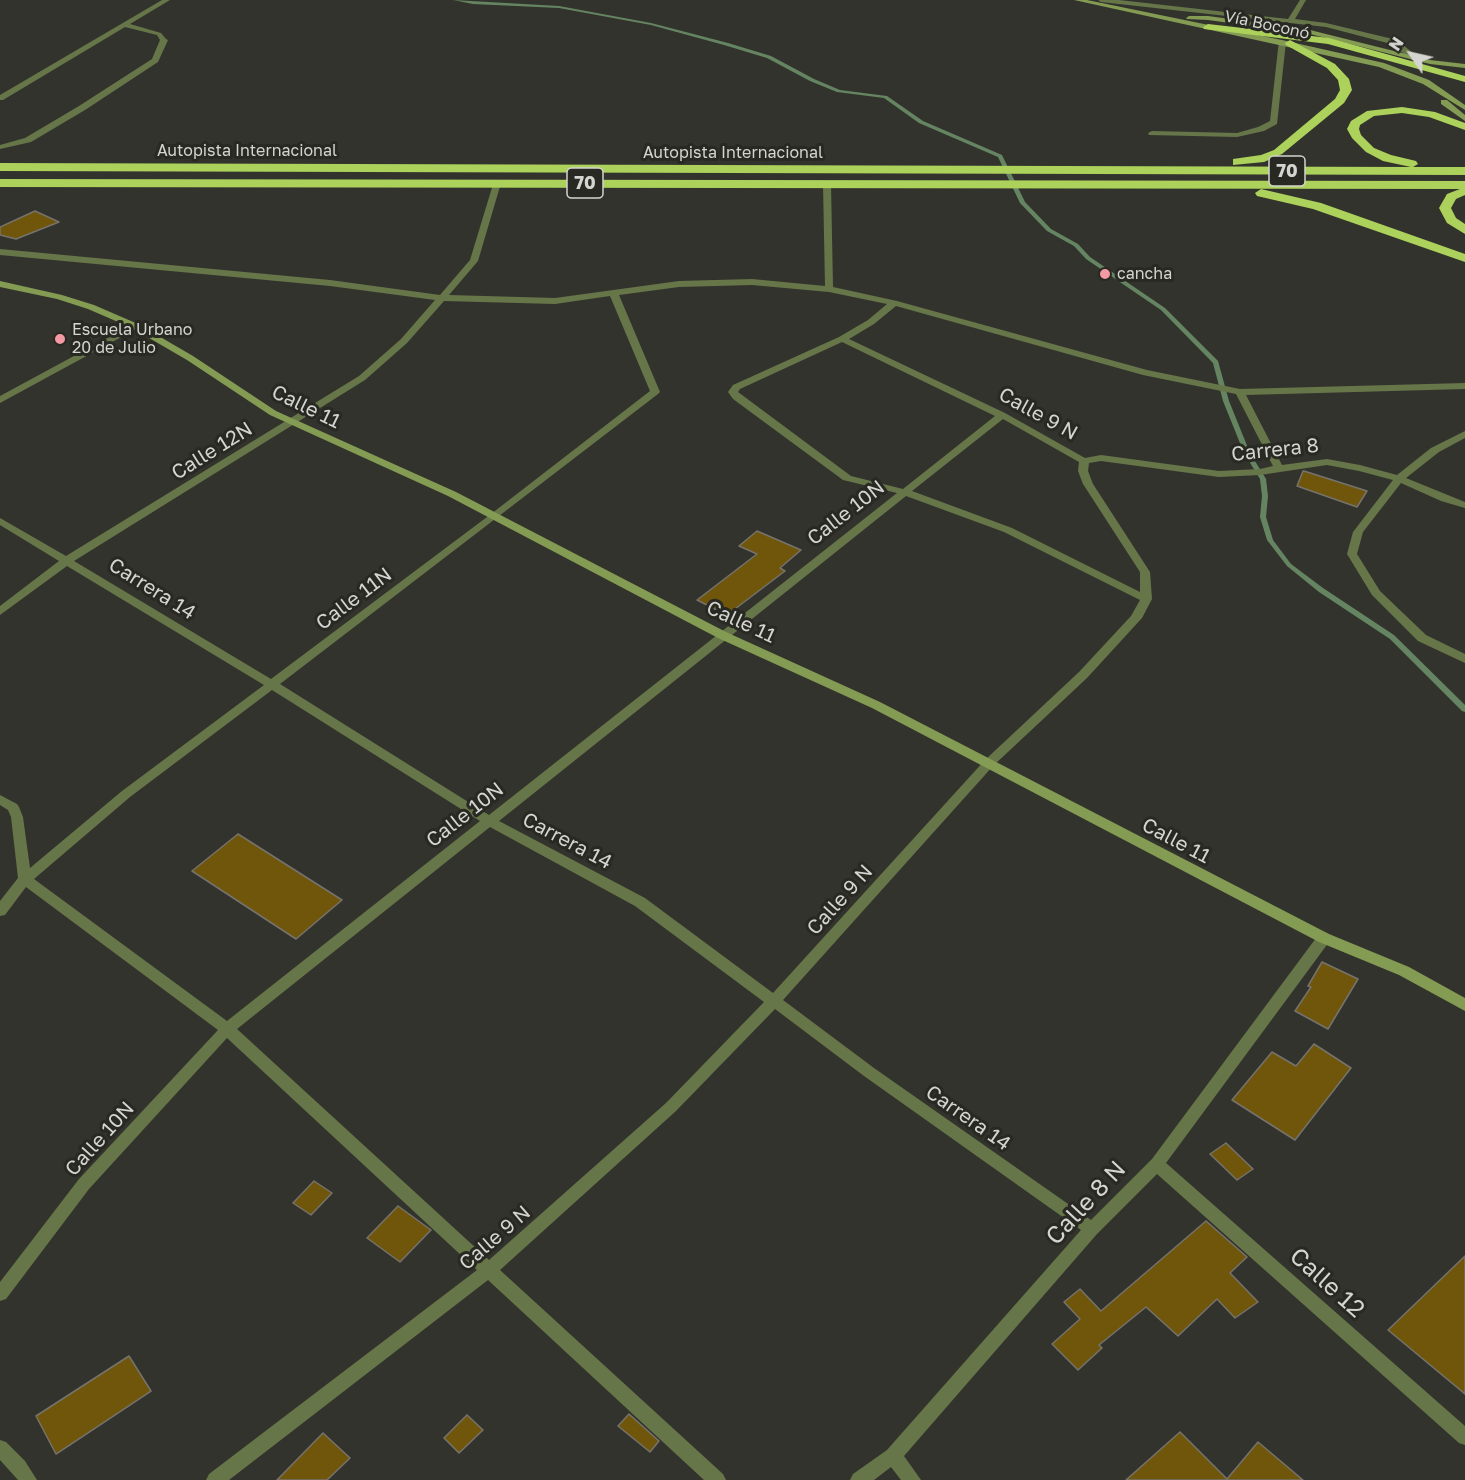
<!DOCTYPE html>
<html>
<head>
<meta charset="utf-8">
<style>
  body { margin:0 }
  #map { position:relative; width:1465px; height:1480px; overflow:hidden; background:#33332d; font-family:"Golos Text",sans-serif }
  canvas { display:block }
  .north { position:absolute; left:1381px; top:24px; width:60px; height:60px; -webkit-text-stroke:4px #292923; paint-order:stroke; rotate:304deg; font-size:16px; font-weight:700; line-height:24px; text-align:center; color:#d4d4d0 }
  .north::after { content:''; display:block; margin:auto; width:21px; height:27px; background:#d4d4d0; clip-path:polygon(50% 0,100% 100%,50% 72%,0 100%) }
</style>
</head>
<body>
<div id="map">
<canvas width="1465" height="1480"></canvas>
<div class="north">N</div>
</div>
<script>
const c = document.querySelector('canvas').getContext('2d');
c.lineJoin = 'round';
function toPath(rows) {
  const path = new Path2D();
  for (const r of rows) {
    path.moveTo(r[0], r[1]);
    for (let i = 2; i < r.length; i += 2) path.lineTo(r[i], r[i + 1]);
  }
  return path;
}
function fillPath(path, color) {
  c.fillStyle = color;
  c.fill(path, 'evenodd');
}
function trace(path, color, width, dash) {
  c.strokeStyle = color;
  c.lineWidth = width;
  c.lineCap = dash ? 'butt' : 'round';
  c.setLineDash(dash || []);
  c.stroke(path);
}
function drawText(font, color, halo, rows, align = 'center') {
  c.font = font + ' "Golos Text",sans-serif';
  c.lineWidth = 6;
  c.setLineDash([]);
  c.textBaseline = 'middle';
  c.strokeStyle = halo;
  c.fillStyle = color;
  for (const [text, x, y, turn = 0] of rows) {
    c.save();
    c.translate(x, y);
    c.rotate((+turn || 0) * Math.PI / 180);
    c.textAlign = isNaN(turn) ? turn : align;
    if (halo) c.strokeText(text, 0, 0);
    c.fillText(text, 0, 0);
    c.restore();
  }
}
const stream = toPath([
  [453,0,559,6,651,23,728,43,771,56,814,79,840,90,887,96,923,121,1002,155,1025,202,1051,229,1078,244,1090,257,1165,308,1218,361,1229,401,1250,453,1266,479,1268,496,1266,517,1273,540,1291,564,1323,588,1394,635,1465,705,1465,712,1462,711,1390,639,1319,592,1287,566,1267,540,1260,517,1262,496,1260,479,1244,453,1223,401,1213,363,1161,310,1086,259,1074,246,1047,231,1020,203,998,157,919,123,884,98,837,92,810,81,767,58,724,45,651,25,559,8,473,4,453,0]
]);
const building = toPath([
  [35,211,59,222,16,239,0,235,0,227,35,211],
  [1303,471,1304,471,1367,491,1357,507,1297,486,1303,471],
  [757,531,801,550,780,568,785,571,727,615,697,600,757,554,739,546,757,531],
  [238,834,342,900,296,939,192,871,238,834],
  [1322,962,1358,979,1328,1029,1295,1011,1311,987,1308,986,1322,962],
  [1314,1044,1351,1068,1295,1140,1232,1100,1272,1052,1296,1066,1314,1044],
  [1226,1143,1253,1169,1237,1180,1210,1154,1226,1143],
  [314,1181,332,1193,311,1215,293,1203,314,1181],
  [398,1206,431,1230,400,1262,367,1238,398,1206],
  [1206,1221,1247,1257,1230,1273,1258,1302,1235,1318,1217,1299,1178,1336,1146,1307,1099,1345,1102,1348,1078,1370,1052,1344,1080,1319,1064,1302,1080,1289,1101,1311,1206,1221],
  [1465,1256,1465,1394,1388,1330,1465,1256],
  [129,1356,151,1391,56,1454,36,1416,129,1356],
  [629,1414,659,1441,650,1452,618,1426,629,1414],
  [467,1415,483,1430,459,1453,444,1438,467,1415],
  [1180,1432,1227,1479,1258,1442,1303,1480,1126,1480,1180,1432],
  [323,1433,350,1458,327,1480,277,1480,323,1433]
]);
const lane = toPath([
  [1279,40,1286,42,1277,124,1264,131,1237,137,1149,135,1148,133,1152,131,1237,133,1258,127,1270,121,1279,40]
]);
const street = toPath([
  [162,0,170,0,130,24,161,33,166,39,168,40,158,62,85,110,31,142,0,149,0,145,25,138,79,106,152,59,160,40,157,35,125,27,3,100,0,100,0,95,162,0],
  [1098,0,1119,0,1288,19,1300,0,1306,0,1295,19,1326,23,1397,40,1419,58,1412,60,1391,44,1326,27,1101,2,1098,0],
  [494,181,501,183,478,261,449,295,555,298,679,281,752,279,825,286,823,184,827,182,831,184,833,287,897,301,1147,370,1240,389,1465,383,1465,389,1246,395,1282,465,1327,459,1360,465,1397,475,1431,448,1465,431,1465,438,1439,452,1406,478,1465,502,1465,508,1441,501,1401,483,1363,532,1357,554,1380,591,1426,635,1465,654,1465,663,1418,641,1372,595,1347,554,1353,532,1393,480,1359,471,1327,465,1260,475,1219,477,1101,461,1089,463,1088,471,1093,484,1150,572,1152,599,1142,618,1087,678,993,766,783,1000,874,1068,1091,1220,1152,1159,1319,934,1324,933,1329,934,1331,938,1329,942,1166,1163,1465,1426,1465,1445,1459,1443,1157,1174,1097,1234,904,1456,921,1480,901,1480,891,1467,874,1480,850,1480,853,1474,887,1450,1081,1230,864,1076,775,1009,676,1111,500,1270,723,1474,726,1480,704,1480,488,1280,229,1480,206,1480,209,1474,477,1270,227,1038,89,1189,6,1299,0,1301,0,1282,79,1179,218,1030,26,887,5,915,0,916,0,901,18,878,11,817,8,810,0,805,0,795,17,804,19,807,23,817,30,868,122,791,264,685,67,566,0,615,0,606,59,561,0,525,0,518,66,556,359,376,401,339,435,300,330,286,0,255,0,249,330,280,440,295,470,260,494,181],
  [752,285,829,292,887,304,868,320,839,337,733,385,728,392,733,399,843,480,897,493,489,815,280,684,658,394,660,392,619,295,679,287,752,285],
  [610,296,650,391,491,514,271,679,74,561,365,380,407,343,444,301,555,304,610,296],
  [896,306,1143,375,1236,394,1273,466,1260,469,1219,471,1101,455,1085,458,1005,413,849,339,874,324,896,306],
  [842,342,995,416,903,489,851,476,738,392,740,389,842,342],
  [1003,419,1079,462,1078,471,1083,484,1140,572,1140,592,1012,528,912,491,1003,419],
  [906,496,1004,532,1140,600,1131,616,1079,672,985,760,773,993,645,898,499,821,906,496],
  [272,690,480,821,227,1021,34,879,130,797,272,690],
  [490,827,635,906,764,1002,666,1103,489,1260,237,1029,490,827],
  [135,323,138,324,138,328,0,403,0,396,135,323],
  [0,1440,6,1442,25,1461,37,1480,18,1480,0,1460,0,1440]
]);
const secondary = toPath([
  [1074,0,1087,0,1282,40,1384,63,1429,80,1465,105,1465,110,1423,84,1379,67,1074,0],
  [1189,16,1208,16,1310,30,1430,60,1465,64,1465,68,1430,64,1310,34,1208,20,1187,19,1186,18,1189,16],
  [1441,100,1447,100,1465,115,1465,121,1441,104,1441,100],
  [0,281,62,295,94,305,138,324,193,356,276,411,456,492,726,632,880,702,1329,934,1409,967,1465,998,1465,1011,1399,975,1319,942,872,708,718,638,448,496,270,415,187,360,132,328,88,309,57,299,0,287,0,281]
]);
const highway = toPath([
  [1208,24,1329,38,1465,76,1465,82,1328,44,1204,29,1203,27,1208,24],
  [1290,40,1335,64,1349,79,1352,90,1344,103,1282,154,1264,162,1233,165,1233,159,1261,155,1274,150,1335,99,1340,90,1338,80,1327,68,1286,45,1285,43,1290,40],
  [1402,107,1435,112,1465,123,1465,130,1429,117,1402,113,1374,116,1360,125,1359,129,1361,135,1374,148,1391,155,1416,161,1418,164,1413,167,1465,167,1465,175,0,171,0,163,1411,167,1383,161,1366,152,1352,138,1347,129,1351,121,1367,111,1402,107],
  [0,179,1465,181,1465,195,1456,199,1451,208,1456,218,1465,224,1465,234,1447,223,1439,208,1447,194,1460,189,0,187,0,179],
  [1261,189,1321,203,1465,254,1465,262,1313,209,1257,196,1255,193,1261,189]
]);
const markers = [
  [1105,274,6,"#f49aa4"],
  [60,339,6,"#f49aa4"]
];
const farStreetnames = [
  ["Vía Boconó",1267,25,12],
  ["Autopista Internacional",247,151],
  ["Autopista Internacional",733,153]
];
const farPoinames = [
  ["cancha",1117,274],
  ["Escuela Urbano",72,330],
  ["20 de Julio",72,348]
];
const shields = [
  [1287,171,36],
  [585,183,36]
];
const shieldNames = [
  ["70",1287,171],
  ["70",585,183]
];
const streetNames = [
  ["Calle 11",306,407,26],
  ["Calle 9 N",1038,414,29],
  ["Carrera 8",1275,450,-6],
  ["Calle 12N",212,451,-32],
  ["Calle 10N",846,513,-38],
  ["Carrera 14",152,589,32],
  ["Calle 11N",354,599,-37],
  ["Calle 11",741,622,25],
  ["Calle 10N",465,815,-38],
  ["Carrera 14",567,841,28],
  ["Calle 11",1176,841,28],
  ["Calle 9 N",840,900,-48],
  ["Carrera 14",968,1118,35],
  ["Calle 10N",100,1139,-48],
  ["Calle 9 N",495,1238,-41]
];
const nearStreetnames = [
  ["Calle 8 N",1086,1203,-47],
  ["Calle 12",1327,1283,42]
];
fillPath(stream, '#658562');
fillPath(building, '#70560b');
trace(building, '#76736d', 1.5);
fillPath(lane, '#667649');
fillPath(street, '#667649');
fillPath(secondary, '#839b52');
fillPath(highway, '#acd25c');
for (const [x, y, r, color] of markers) {
  const dot = new Path2D();
  dot.arc(x, y, r, 0, 2 * Math.PI);
  c.fillStyle = color;
  c.fill(dot);
  trace(dot, '#292923', 2);
}
drawText('16px', '#d4d4d0', '#292923', farStreetnames);
drawText('16px', '#d4d4d0', '#292923', farPoinames, 'left');
for (const [x, y, w] of shields) {
  const box = new Path2D();
  box.roundRect(x - w / 2, y - 15, w, 30, 4.5);
  c.fillStyle = '#292923';
  c.fill(box);
  trace(box, '#d4d4d0', 1.5);
}
drawText('bold 18px', '#d4d4d0', null, shieldNames);
drawText('20px', '#d4d4d0', '#292923', streetNames);
drawText('24px', '#d4d4d0', '#292923', nearStreetnames);
</script>
</body>
</html>
